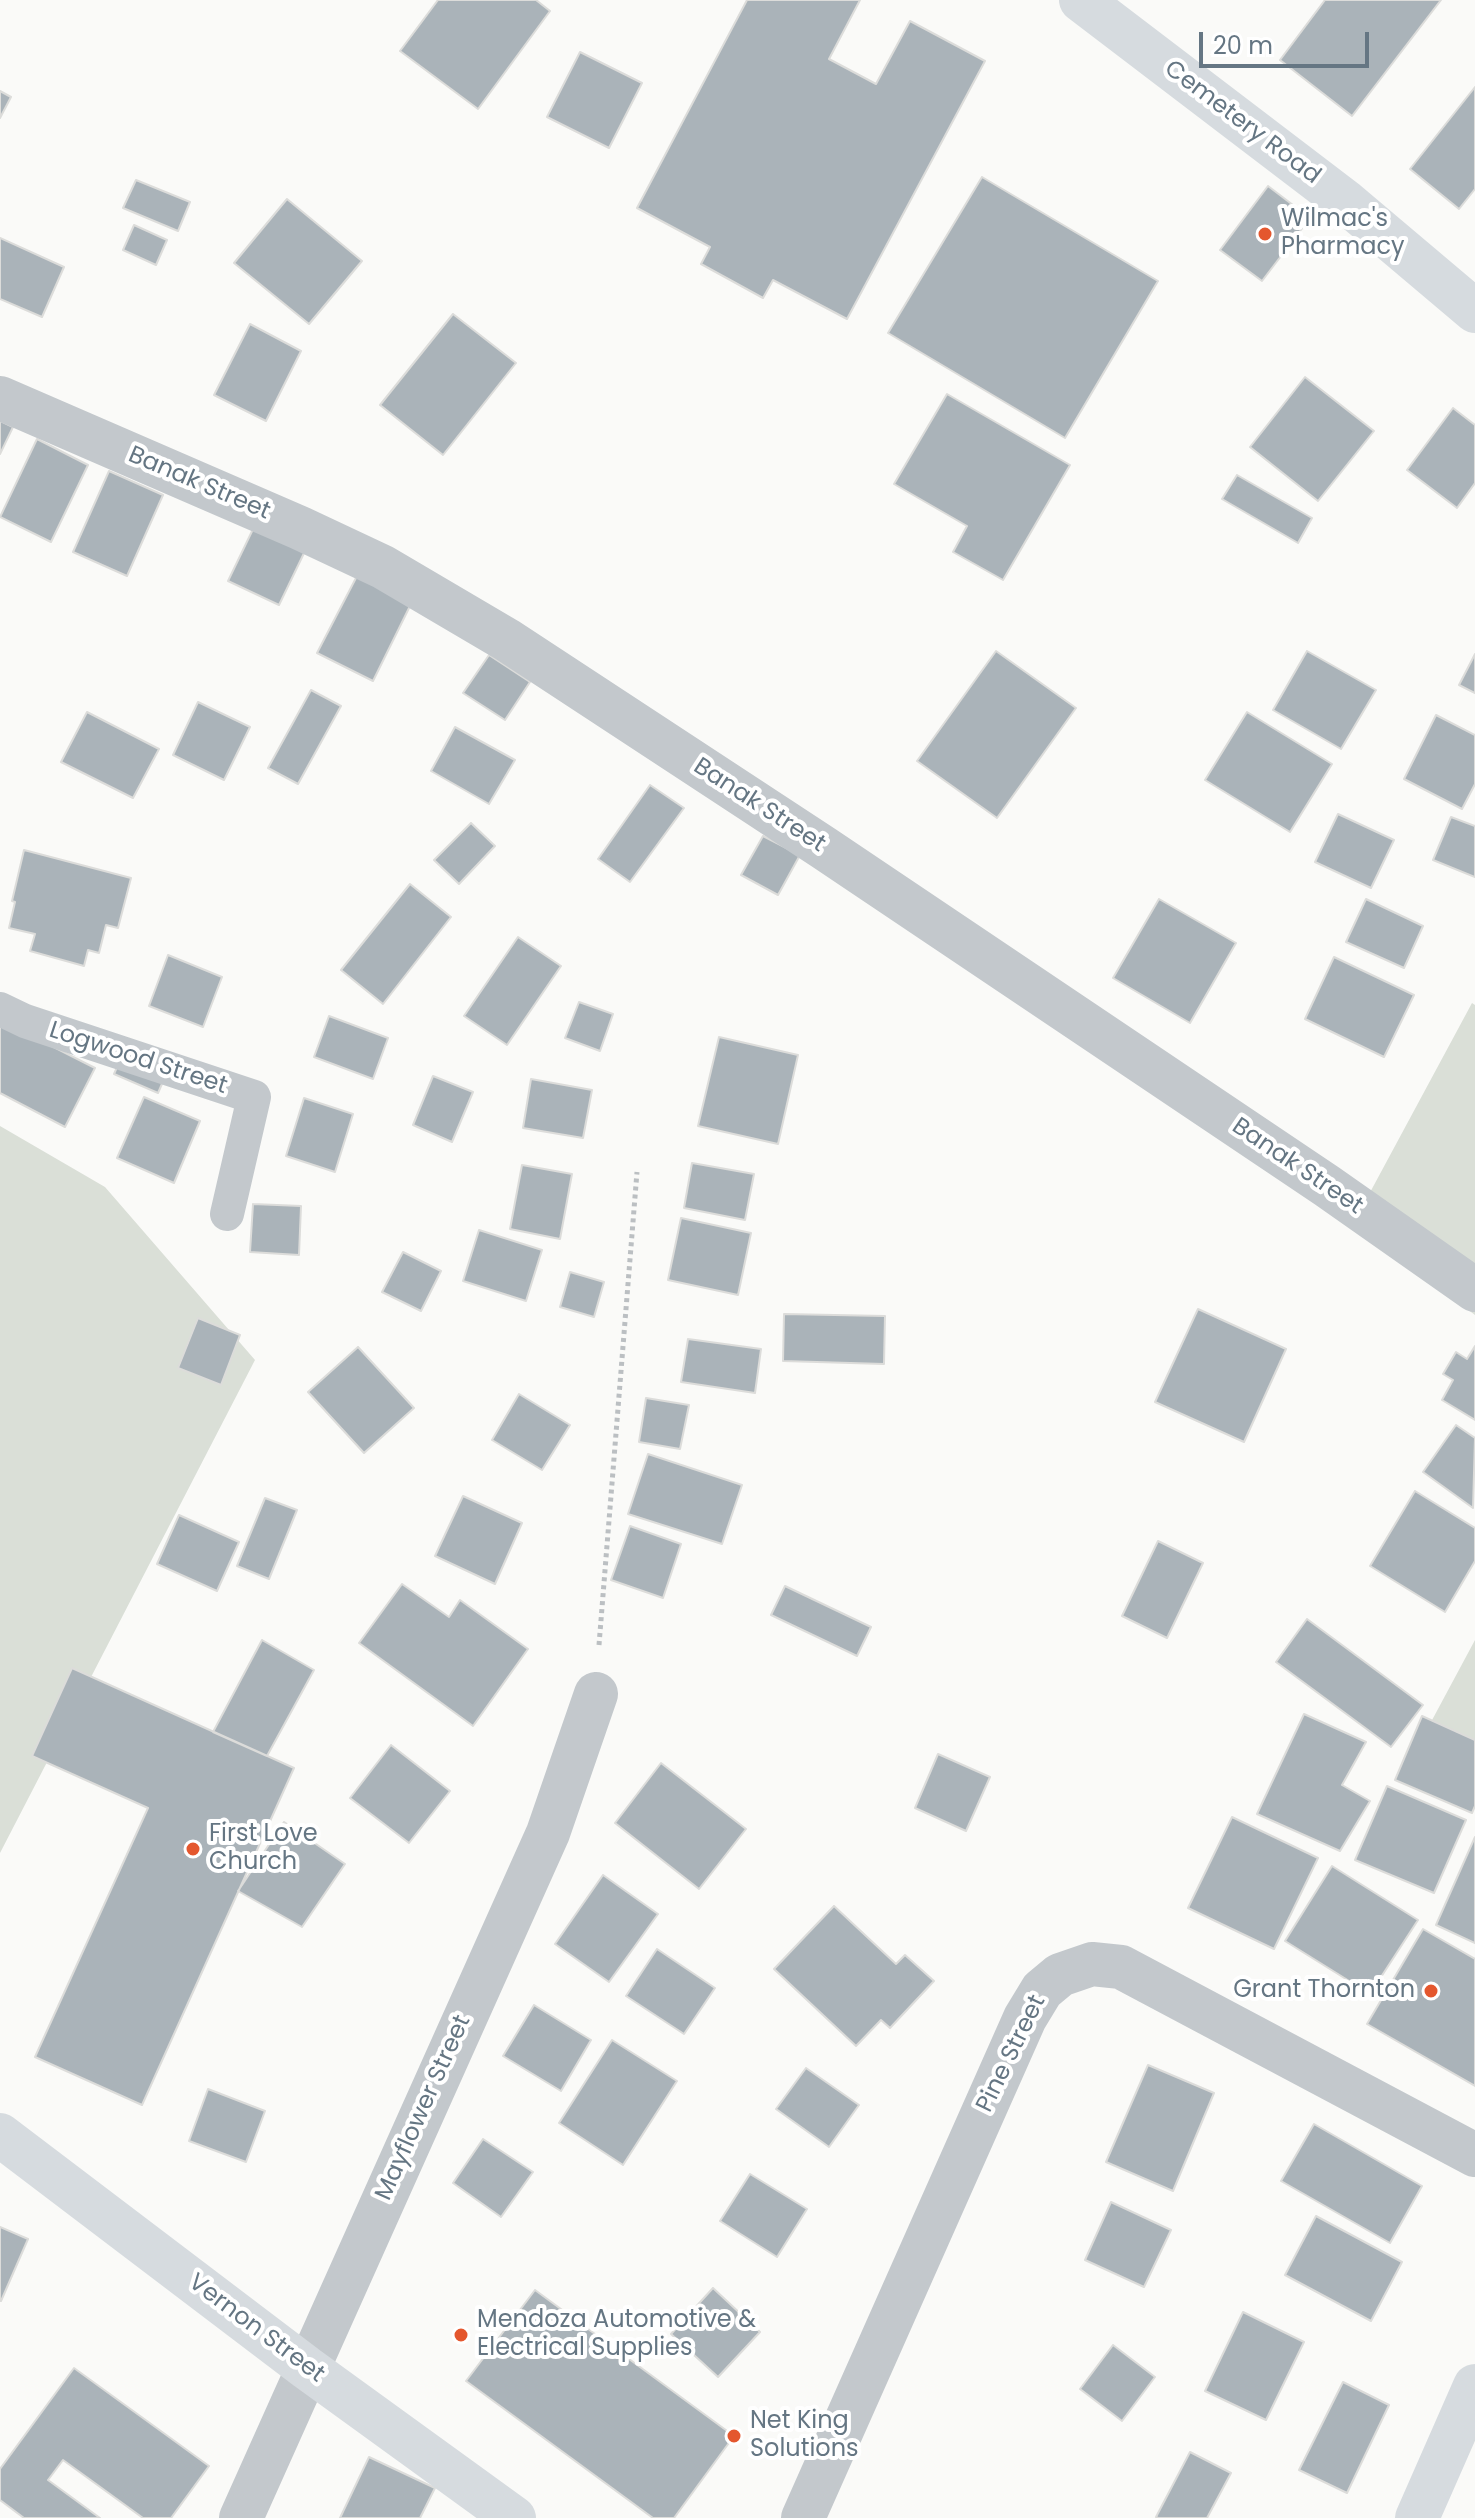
<!DOCTYPE html>
<html>
<head>
<meta charset="utf-8">
<style>
  body { margin:0 }
  #map { position:relative; width:1475px; height:2518px; overflow:hidden; background:#fafaf8; font-family:Poppins,sans-serif }
  canvas { display:block }
  .scale { position:absolute; left:1199px; top:32px; width:170px; height:36px; box-sizing:border-box; border:4px solid #657683; border-top:0; padding-left:10px; font-size:24px; line-height:28px; white-space:nowrap; color:#657683; -webkit-text-stroke:6px #fff; paint-order:stroke }
</style>
</head>
<body>
<div id="map">
<canvas width="1475" height="2518"></canvas>
<div class="scale">20 m</div>
</div>
<script>
const c = document.querySelector('canvas').getContext('2d');
c.lineJoin = 'round';
function fillPath(path, color) {
  c.fillStyle = color;
  c.fill(path, 'evenodd');
}
function toPath(rows) {
  const path = new Path2D();
  for (const r of rows) {
    path.moveTo(r[0], r[1]);
    for (let i = 2; i < r.length; i += 2) path.lineTo(r[i], r[i + 1]);
  }
  return path;
}
function trace(path, color, width, dash) {
  c.strokeStyle = color;
  c.lineWidth = width;
  c.lineCap = dash ? 'butt' : 'round';
  c.setLineDash(dash || []);
  c.stroke(path);
}
function drawText(font, color, halo, rows, align = 'center') {
  c.font = font + ' Poppins,sans-serif';
  c.lineWidth = 8;
  c.setLineDash([]);
  c.textBaseline = 'middle';
  c.strokeStyle = halo;
  c.fillStyle = color;
  for (const [text, x, y, turn = 0] of rows) {
    c.save();
    c.translate(x, y);
    c.rotate((+turn || 0) * Math.PI / 180);
    c.textAlign = isNaN(turn) ? turn : align;
    if (halo) c.strokeText(text, 0, 0);
    c.fillText(text, 0, 0);
    c.restore();
  }
}
const green = toPath([
  [1472,1003,1475,1005,1475,1315,1353,1224],
  [0,1126,105,1187,255,1360,0,1853],
  [1475,1640,1475,1745,1431,1722]
]);
const building = toPath([
  [438,0,536,0,550,11,478,109,400,51,438,0],
  [747,0,860,0,829,59,876,84,910,21,985,61,847,319,773,280,763,298,701,264,710,247,637,208,747,0],
  [1325,0,1441,0,1352,116,1280,60,1325,0],
  [580,52,642,83,609,148,547,117,580,52],
  [1475,87,1475,189,1459,209,1410,169,1475,87],
  [0,91,11,97,0,118,0,91],
  [982,177,1158,281,1065,438,888,333,982,177],
  [136,180,190,202,178,231,123,208,136,180],
  [1268,186,1310,218,1262,281,1220,250,1268,186],
  [287,199,362,261,309,324,234,263,287,199],
  [134,225,167,240,156,265,123,250,134,225],
  [0,238,64,267,42,317,0,299,0,238],
  [453,314,516,363,443,455,380,405,453,314],
  [250,324,301,351,266,421,214,395,250,324],
  [1305,377,1374,431,1318,501,1250,447,1305,377],
  [947,394,1070,465,1003,580,953,552,967,526,894,484,947,394],
  [1453,408,1475,425,1475,483,1457,508,1407,470,1453,408],
  [0,421,13,427,0,454,0,421],
  [37,439,88,465,51,542,0,517,37,439],
  [109,471,163,495,127,576,73,552,109,471],
  [1237,475,1312,518,1298,543,1222,499,1237,475],
  [255,525,306,549,279,605,228,581,255,525],
  [357,576,411,604,373,681,317,653,357,576],
  [996,651,1076,708,997,818,917,761,996,651],
  [1307,651,1376,690,1341,749,1273,710,1307,651],
  [1475,654,1475,693,1459,685,1475,654],
  [489,655,530,682,505,720,463,693,489,655],
  [311,690,341,706,298,784,268,768,311,690],
  [198,702,250,727,224,780,173,755,198,702],
  [87,712,159,749,133,798,61,762,87,712],
  [1247,712,1332,764,1290,832,1205,780,1247,712],
  [1436,715,1475,735,1475,784,1462,809,1404,779,1436,715],
  [455,727,515,760,489,804,431,771,455,727],
  [650,785,684,808,630,882,598,859,650,785],
  [1338,814,1394,840,1371,888,1315,862,1338,814],
  [1451,817,1475,826,1475,877,1433,860,1451,817],
  [471,823,495,846,459,884,434,860,471,823],
  [763,836,800,855,778,895,741,875,763,836],
  [24,850,131,878,118,928,106,925,99,953,88,950,84,966,30,951,35,934,9,928,15,902,12,901,24,850],
  [410,884,451,917,383,1004,341,970,410,884],
  [1159,899,1236,943,1190,1023,1113,978,1159,899],
  [1366,899,1423,926,1404,968,1346,942,1366,899],
  [518,937,561,966,507,1045,464,1016,518,937],
  [168,955,222,977,203,1027,149,1006,168,955],
  [1334,957,1414,995,1384,1057,1305,1019,1334,957],
  [579,1002,613,1014,600,1051,565,1038,579,1002],
  [329,1016,388,1038,373,1079,314,1057,329,1016],
  [0,1020,95,1068,65,1127,0,1093,0,1020],
  [719,1037,798,1055,778,1144,698,1126,719,1037],
  [128,1042,172,1061,158,1093,114,1074,128,1042],
  [433,1076,473,1092,452,1142,413,1125,433,1076],
  [531,1079,592,1090,583,1138,523,1128,531,1079],
  [144,1097,200,1121,174,1183,117,1158,144,1097],
  [304,1098,353,1114,335,1172,286,1156,304,1098],
  [692,1163,754,1174,745,1220,684,1208,692,1163],
  [522,1165,572,1174,560,1239,510,1229,522,1165],
  [253,1204,301,1206,299,1255,250,1252,253,1204],
  [681,1218,751,1233,738,1295,668,1280,681,1218],
  [479,1230,542,1250,526,1301,463,1281,479,1230],
  [403,1252,441,1271,421,1311,382,1292,403,1252],
  [570,1272,604,1282,594,1317,560,1307,570,1272],
  [1198,1309,1286,1349,1244,1442,1155,1402,1198,1309],
  [784,1314,885,1316,884,1364,783,1361,784,1314],
  [198,1318,240,1335,221,1385,178,1368,198,1318],
  [688,1339,761,1349,755,1393,681,1382,688,1339],
  [1475,1346,1475,1420,1442,1400,1453,1380,1443,1374,1456,1352,1467,1359,1475,1346],
  [358,1347,414,1408,364,1453,308,1392,358,1347],
  [519,1394,570,1425,542,1470,492,1440,519,1394],
  [646,1398,689,1405,680,1449,639,1442,646,1398],
  [1456,1425,1475,1438,1473,1508,1423,1472,1456,1425],
  [648,1454,742,1485,722,1544,628,1514,648,1454],
  [1415,1491,1475,1528,1475,1561,1445,1612,1370,1566,1415,1491],
  [463,1496,522,1523,495,1584,435,1556,463,1496],
  [265,1498,297,1510,269,1579,237,1566,265,1498],
  [179,1515,239,1542,217,1591,157,1564,179,1515],
  [630,1526,681,1544,663,1598,611,1580,630,1526],
  [1158,1541,1203,1563,1167,1638,1122,1616,1158,1541],
  [402,1584,449,1617,460,1600,528,1649,473,1726,359,1643,402,1584],
  [785,1586,871,1627,857,1656,771,1615,785,1586],
  [1307,1619,1423,1705,1391,1747,1276,1662,1307,1619],
  [262,1640,314,1670,267,1756,213,1732,262,1640],
  [72,1668,294,1768,142,2105,35,2057,148,1808,32,1756,72,1668],
  [1304,1714,1366,1742,1342,1785,1370,1801,1340,1851,1257,1814,1304,1714],
  [1422,1716,1475,1740,1475,1806,1472,1813,1395,1780,1422,1716],
  [391,1745,450,1791,409,1843,350,1798,391,1745],
  [938,1754,990,1777,966,1831,915,1808,938,1754],
  [661,1763,746,1829,699,1889,615,1823,661,1763],
  [1387,1786,1466,1820,1434,1893,1355,1860,1387,1786],
  [1232,1817,1318,1858,1274,1949,1188,1908,1232,1817],
  [284,1822,345,1864,302,1927,238,1891,284,1822],
  [1475,1837,1475,1943,1436,1925,1475,1837],
  [1332,1866,1418,1920,1370,1994,1285,1941,1332,1866],
  [603,1875,658,1914,609,1982,555,1944,603,1875],
  [834,1906,896,1964,905,1955,934,1981,890,2028,881,2020,856,2046,774,1969,834,1906],
  [1423,1929,1475,1959,1475,2086,1367,2024,1423,1929],
  [657,1949,715,1988,684,2034,626,1996,657,1949],
  [534,2005,591,2040,561,2091,503,2056,534,2005],
  [612,2040,677,2081,623,2165,559,2123,612,2040],
  [1148,2065,1214,2093,1173,2191,1106,2162,1148,2065],
  [806,2068,859,2105,829,2147,776,2109,806,2068],
  [208,2089,265,2111,246,2162,189,2141,208,2089],
  [1314,2124,1422,2186,1390,2243,1281,2181,1314,2124],
  [483,2139,533,2172,501,2217,453,2183,483,2139],
  [750,2174,807,2209,777,2257,720,2221,750,2174],
  [1111,2202,1171,2230,1144,2287,1085,2260,1111,2202],
  [1316,2216,1402,2262,1371,2321,1285,2275,1316,2216],
  [0,2227,28,2239,1,2301,0,2301,0,2227],
  [713,2288,760,2332,718,2377,671,2334,713,2288],
  [535,2290,734,2436,674,2518,653,2518,466,2381,535,2290],
  [1243,2312,1304,2342,1266,2420,1205,2391,1243,2312],
  [1113,2345,1155,2377,1122,2421,1080,2389,1113,2345],
  [74,2368,209,2466,171,2518,143,2518,63,2460,48,2480,100,2518,24,2518,0,2500,0,2469,74,2368],
  [1343,2382,1389,2405,1347,2493,1299,2470,1343,2382],
  [1190,2452,1231,2473,1207,2518,1158,2518,1156,2517,1190,2452],
  [369,2457,435,2488,420,2518,340,2518,369,2457]
]);
const path = toPath([
  [599,1645,637,1172]
]);
const lane = toPath([
  [0,1009,25,1021,254,1097,227,1214]
]);
const street = toPath([
  [0,398,300,528,383,567,507,640,824,848,1327,1186,1475,1290],
  [241,2518,548,1833,596,1694],
  [803,2518,1025,2018,1042,1990,1060,1975,1092,1964,1121,1967,1475,2155]
]);
const secondary = toPath([
  [1081,0,1346,202,1475,311],
  [0,2135,307,2368,514,2518]
]);
const primary = toPath([
  [1417,2518,1475,2386]
]);
const markers = [
  [1265,234,8,"#e4572e"],
  [193,1849,8,"#e4572e"],
  [1431,1991,8,"#e4572e"],
  [461,2335,8,"#e4572e"],
  [734,2436,8,"#e4572e"]
];
const streetNames = [
  ["Cemetery Road",1242,123,37],
  ["Banak Street",199,484,23],
  ["Banak Street",759,806,33],
  ["Logwood Street",138,1059,18],
  ["Banak Street",1297,1167,34],
  ["Pine Street",1012,2054,-64],
  ["Mayflower Street",424,2108,-66],
  ["Vernon Street",256,2329,37]
];
const poiNames = [
  ["Wilmac's",1281,220],
  ["Pharmacy",1281,248],
  ["First Love",209,1835],
  ["Church",209,1863],
  ["Grant Thornton",1415,1991,"right"],
  ["Mendoza Automotive &",477,2321],
  ["Electrical Supplies",477,2349],
  ["Net King",750,2422],
  ["Solutions",750,2450]
];
fillPath(green, '#dadfd7');
fillPath(building, '#aab3b9');
trace(building, '#dcdcda', 2);
trace(path, '#bbbfc2', 5, [4, 4]);
trace(lane, '#c3c8cc', 34);
trace(street, '#c3c8cc', 44);
trace(secondary, '#d6dbdf', 44);
trace(primary, '#d6dbdf', 44);
for (const [x, y, r, color] of markers) {
  const dot = new Path2D();
  dot.arc(x, y, r, 0, 2 * Math.PI);
  c.fillStyle = color;
  c.fill(dot);
  trace(dot, '#fff', 3);
}
drawText('24px', '#657683', '#fff', streetNames);
drawText('24px', '#657683', '#fff', poiNames, 'left');
</script>
</body>
</html>
